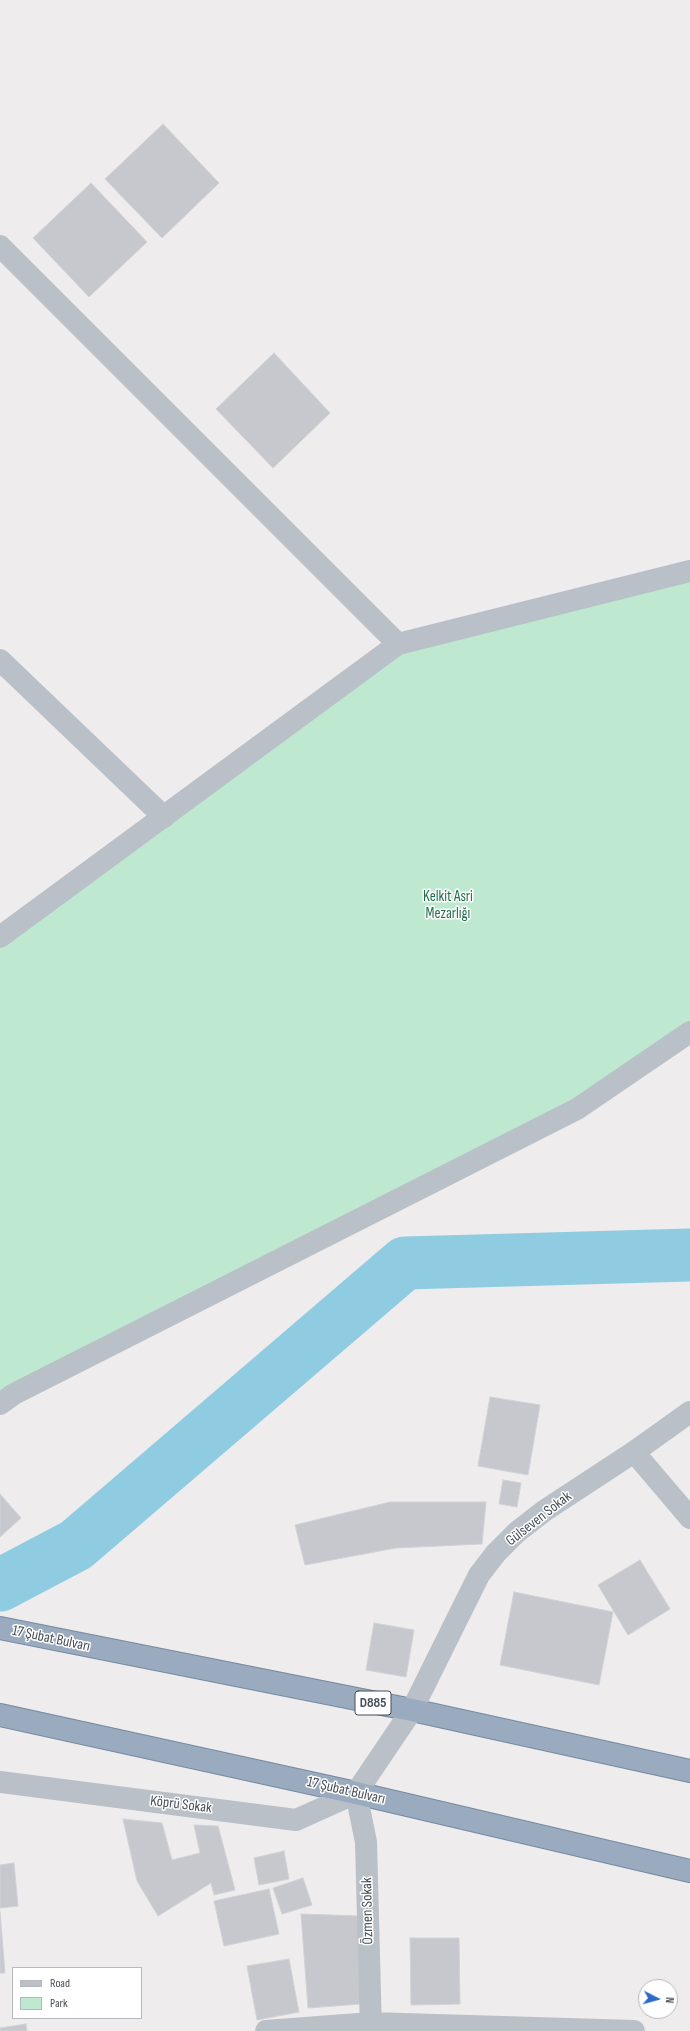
<!DOCTYPE html>
<html>
<head>
<meta charset="utf-8">
<style>
  body { margin:0 }
  #map { position:relative; width:690px; height:2031px; overflow:hidden; background:#eeecec; font-family:"Sofia Sans Condensed",sans-serif }
  canvas { display:block }
  .legend { position:absolute; left:12px; top:1967px; width:130px; height:52px; box-sizing:border-box; background:#fff; border:1px solid #b5b8bc; margin:0; padding:5px 7px; list-style:none; font-size:12px; color:#464e57 }
  .legend li { display:flex; align-items:center; gap:8px; height:20px }
  .legend b { width:20px; border:1px solid #b5b8bc }
  .north { position:absolute; left:638px; top:1979px; width:40px; height:40px; box-sizing:border-box; background:#fff; border:1px solid #b5b8bc; border-radius:50%; rotate:96deg; font-size:11px; font-weight:700; line-height:16px; text-align:center; color:#464e57 }
  .north::after { content:''; display:block; margin:auto; width:14px; height:18px; background:#2c69c8; clip-path:polygon(50% 0,100% 100%,50% 72%,0 100%) }
</style>
</head>
<body>
<div id="map">
<canvas width="690" height="2031"></canvas>
<ul class="legend">
<li><b style="height:5px;background:#b9c0c7"></b>Road</li>
<li><b style="height:11px;background:#bee8d0"></b>Park</li>
</ul>
<div class="north">N</div>
</div>
<script>
const c = document.querySelector('canvas').getContext('2d');
c.lineJoin = 'round';
function fillPath(path, color) {
  c.fillStyle = color;
  c.fill(path, 'evenodd');
}
function toPath(rows) {
  const path = new Path2D();
  for (const r of rows) {
    path.moveTo(r[0], r[1]);
    for (let i = 2; i < r.length; i += 2) path.lineTo(r[i], r[i + 1]);
  }
  return path;
}
function trace(path, color, width, dash) {
  c.strokeStyle = color;
  c.lineWidth = width;
  c.lineCap = dash ? 'butt' : 'round';
  c.setLineDash(dash || []);
  c.stroke(path);
}
function drawText(font, color, halo, rows, align = 'center') {
  c.font = font + ' "Sofia Sans Condensed",sans-serif';
  c.lineWidth = 3;
  c.setLineDash([]);
  c.textBaseline = 'middle';
  c.strokeStyle = halo;
  c.fillStyle = color;
  for (const [text, x, y, turn = 0] of rows) {
    c.save();
    c.translate(x, y);
    c.rotate((+turn || 0) * Math.PI / 180);
    c.textAlign = isNaN(turn) ? turn : align;
    if (halo) c.strokeText(text, 0, 0);
    c.fillText(text, 0, 0);
    c.restore();
  }
}
const green = toPath([
  [690,571,690,1032,577,1109,0,1404,0,937,398,644]
]);
const river = toPath([
  [0,1585,76,1545,405,1263,690,1255]
]);
const building = toPath([
  [163,124,219,183,162,238,105,179,163,124],
  [91,183,147,242,89,297,33,238,91,183],
  [274,353,330,413,273,468,216,409,274,353],
  [490,1397,540,1405,528,1475,478,1466,490,1397],
  [503,1480,521,1483,517,1507,499,1504,503,1480],
  [0,1494,21,1518,0,1537,0,1494],
  [390,1502,486,1502,482,1544,396,1548,305,1565,295,1525,390,1502],
  [640,1560,670,1609,628,1635,598,1585,640,1560],
  [514,1592,613,1612,599,1685,500,1665,514,1592],
  [374,1623,414,1630,406,1677,366,1670,374,1623],
  [123,1819,162,1823,172,1860,200,1853,194,1825,218,1826,235,1890,214,1895,211,1883,158,1916,137,1881,123,1819],
  [284,1851,289,1879,259,1885,254,1858,284,1851],
  [14,1863,18,1906,0,1908,0,1865,14,1863],
  [303,1878,312,1905,282,1914,273,1888,303,1878],
  [269,1889,279,1934,224,1946,214,1901,269,1889],
  [0,1912,5,1973,0,1973,0,1912],
  [301,1914,361,1916,361,2004,308,2008,301,1914],
  [410,1938,459,1938,460,2004,411,2005,410,1938],
  [289,1959,299,2012,257,2020,247,1966,289,1959],
  [26,2024,27,2031,0,2031,0,2028,26,2024]
]);
const minor = toPath([
  [0,246,398,644],
  [0,660,164,817],
  [634,1452,690,1518],
  [0,1782,296,1820,356,1793],
  [356,1793,412,1710,479,1575,496,1553,517,1532,544,1511,634,1452,690,1412],
  [356,1793,366,1842,371,2031],
  [266,2031,371,2023,634,2031]
]);
const tertiary = toPath([
  [0,937,398,644,690,571],
  [0,1404,14,1394,577,1109,690,1032]
]);
const trunk = toPath([
  [0,1628,412,1710,690,1771],
  [0,1715,356,1793,690,1871]
]);
const shields = [
  [373,1703,36]
];
const shieldNames = [
  ["D885",373,1703]
];
const parkNames = [
  ["Kelkit Asri",448,897],
  ["Mezarlığı",448,914]
];
const streetNames = [
  ["Gülseven Sokak",539,1519,-38],
  ["17 Şubat Bulvarı",51,1639,12],
  ["17 Şubat Bulvarı",346,1791,13],
  ["Köprü Sokak",181,1805,7],
  ["Özmen Sokak",368,1911,-91]
];
fillPath(green, '#bee8d0');
trace(river, '#90cce1', 53);
fillPath(building, '#c7c8ce');
trace(building, '#d0d2d7', 1);
trace(trunk, '#7488a2', 24);
trace(minor, '#b9c0c7', 22);
trace(tertiary, '#b9c0c7', 22);
trace(trunk, '#9babbf', 22);
for (const [x, y, w] of shields) {
  const box = new Path2D();
  box.roundRect(x - w / 2, y - 12, w, 24, 3);
  c.fillStyle = '#fff';
  c.fill(box);
  trace(box, '#464e57', 1);
}
drawText('bold 14px', '#464e57', null, shieldNames);
drawText('15px', '#206f4b', '#fff', parkNames);
drawText('15px', '#464e57', '#fff', streetNames);
</script>
</body>
</html>
